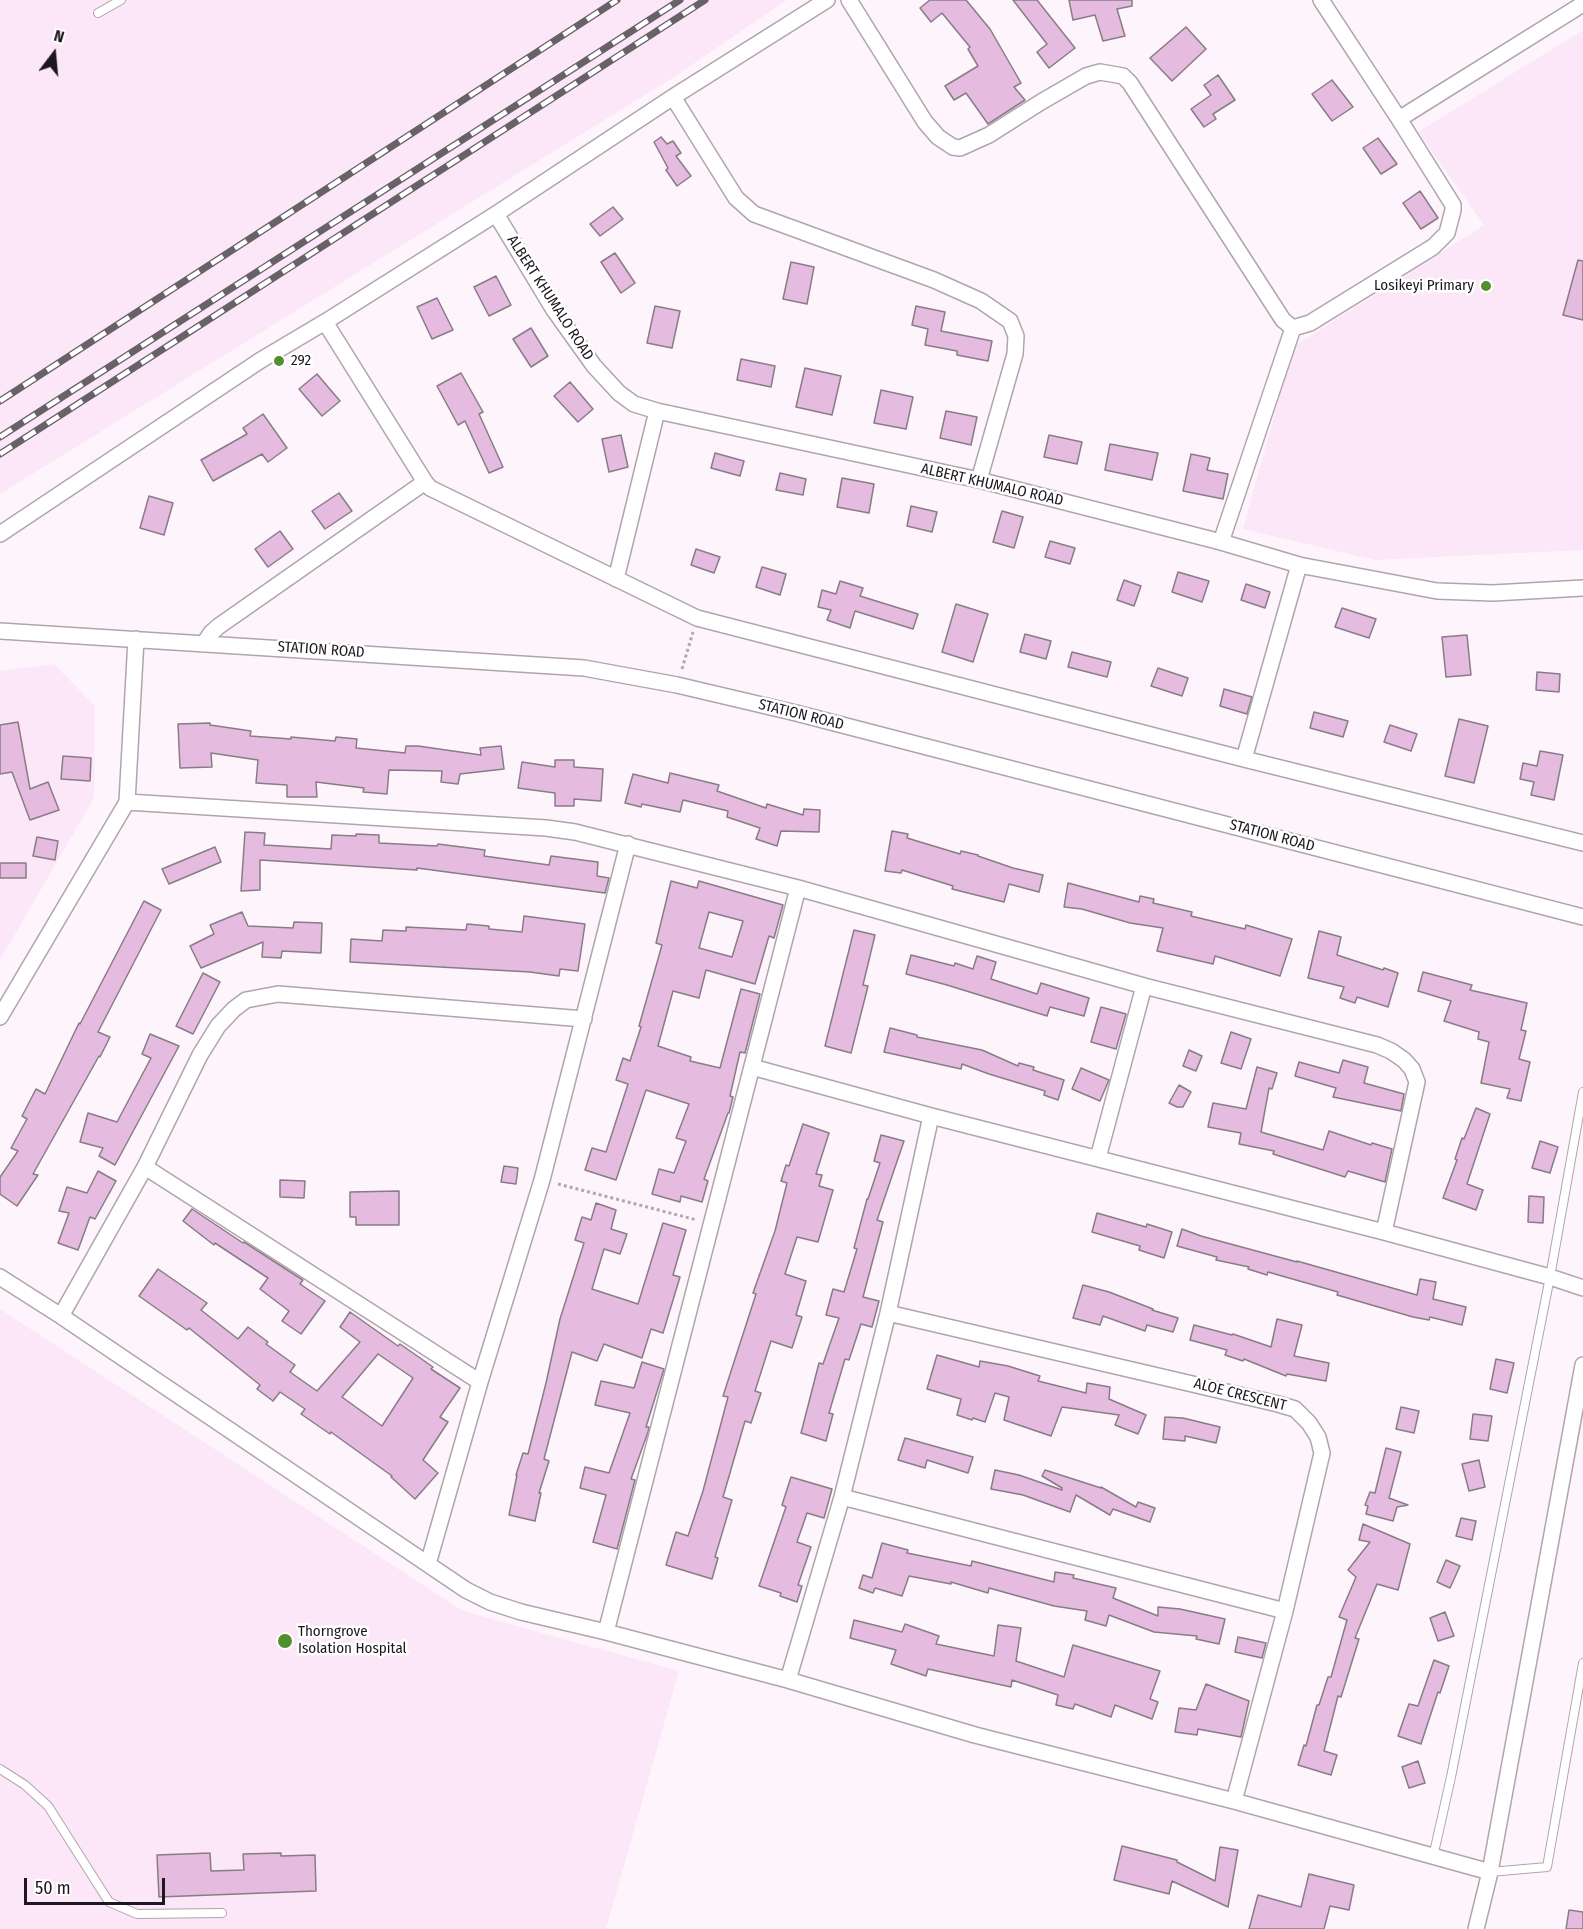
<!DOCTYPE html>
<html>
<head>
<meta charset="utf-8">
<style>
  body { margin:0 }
  #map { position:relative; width:1583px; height:1929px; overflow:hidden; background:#fef5fc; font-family:"Fira Sans Condensed",sans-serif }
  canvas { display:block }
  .north { position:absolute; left:24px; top:24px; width:60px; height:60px; -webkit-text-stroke:4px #fff; paint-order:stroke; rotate:16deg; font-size:16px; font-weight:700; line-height:24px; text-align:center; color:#1d181d }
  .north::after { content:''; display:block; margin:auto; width:21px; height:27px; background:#1d181d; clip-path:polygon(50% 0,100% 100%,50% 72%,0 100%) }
  .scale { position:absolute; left:24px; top:1878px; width:141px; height:27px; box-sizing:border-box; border:3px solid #1d181d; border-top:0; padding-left:8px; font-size:18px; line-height:21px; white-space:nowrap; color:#1d181d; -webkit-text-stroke:4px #fff; paint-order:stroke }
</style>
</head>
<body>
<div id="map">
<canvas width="1583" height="1929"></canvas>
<div class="north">N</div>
<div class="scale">50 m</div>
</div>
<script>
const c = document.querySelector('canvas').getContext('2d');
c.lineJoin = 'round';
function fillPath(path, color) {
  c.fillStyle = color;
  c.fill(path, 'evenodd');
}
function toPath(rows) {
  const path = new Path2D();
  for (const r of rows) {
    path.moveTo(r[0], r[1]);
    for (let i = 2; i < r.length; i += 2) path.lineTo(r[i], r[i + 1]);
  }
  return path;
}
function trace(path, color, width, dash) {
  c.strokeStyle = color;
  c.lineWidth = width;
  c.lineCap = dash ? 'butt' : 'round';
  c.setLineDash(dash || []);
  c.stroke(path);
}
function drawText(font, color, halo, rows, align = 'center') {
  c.font = font + ' "Fira Sans Condensed",sans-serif';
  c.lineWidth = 5;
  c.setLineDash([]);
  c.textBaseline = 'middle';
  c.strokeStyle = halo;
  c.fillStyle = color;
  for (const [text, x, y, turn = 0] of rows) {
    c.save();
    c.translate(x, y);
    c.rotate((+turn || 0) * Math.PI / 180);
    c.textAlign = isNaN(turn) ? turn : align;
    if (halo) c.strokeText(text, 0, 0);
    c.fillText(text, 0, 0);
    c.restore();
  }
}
const built = toPath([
  [0,0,787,0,674,77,0,494],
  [1583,30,1583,550,1375,560,1243,529,1293,347,1484,225,1418,132],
  [54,664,95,706,94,798,0,960,0,671],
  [0,1309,463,1611,679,1671,606,1929,0,1929]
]);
const building = toPath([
  [930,0,966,0,990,29,1021,83,1014,87,1025,100,988,124,966,93,954,100,945,86,978,66,968,49,970,47,942,13,931,22,920,8,930,0],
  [1013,0,1037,0,1075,48,1049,68,1037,52,1047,44,1013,0],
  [1069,0,1132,0,1132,6,1117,9,1125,36,1103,41,1095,15,1073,20,1069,0],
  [1186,27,1206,49,1172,81,1150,58,1186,27],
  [1218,75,1235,100,1213,114,1216,119,1204,127,1191,109,1211,95,1204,85,1218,75],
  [1332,80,1353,107,1332,121,1312,94,1332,80],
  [661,137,667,144,673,141,681,153,676,156,691,176,677,186,666,170,668,168,654,142,661,137],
  [1378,138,1397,164,1381,174,1363,148,1378,138],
  [1420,191,1438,218,1421,229,1403,203,1420,191],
  [613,207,623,219,600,236,590,224,613,207],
  [615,253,635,283,621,293,601,262,615,253],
  [1578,260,1583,261,1583,320,1563,315,1578,260],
  [791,262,814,267,807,304,783,299,791,262],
  [496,276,511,305,489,316,474,287,496,276],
  [437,298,453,330,432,339,417,307,437,298],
  [655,306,680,311,672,348,647,343,655,306],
  [916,306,945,312,941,331,992,341,988,361,957,355,957,351,925,345,928,329,912,325,916,306],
  [531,328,548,356,531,367,513,339,531,328],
  [741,359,775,366,771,387,737,380,741,359],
  [805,368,841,376,832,415,796,407,805,368],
  [461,373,483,412,479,414,503,467,489,473,465,421,458,425,437,386,461,373],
  [317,374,340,401,322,416,299,389,317,374],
  [570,382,593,409,578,422,554,396,570,382],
  [881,390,913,397,906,429,874,423,881,390],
  [946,411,977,417,971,445,940,438,946,411],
  [263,414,287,448,268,462,262,454,213,481,201,460,247,434,243,428,263,414],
  [621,435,628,467,609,472,602,439,621,435],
  [1049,435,1082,442,1077,464,1044,457,1049,435],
  [1110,444,1158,453,1152,480,1105,470,1110,444],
  [715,453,744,461,740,476,711,468,715,453],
  [1191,454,1210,458,1207,470,1228,474,1223,499,1183,491,1191,454],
  [780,473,806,479,803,495,776,490,780,473],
  [842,478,874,484,869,513,837,507,842,478],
  [339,493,352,511,325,529,312,511,339,493],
  [149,496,173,503,164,535,140,528,149,496],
  [911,506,937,512,932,532,907,526,911,506],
  [1002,511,1023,517,1014,548,993,542,1002,511],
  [280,531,293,549,268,567,255,549,280,531],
  [1050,541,1075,548,1070,564,1045,557,1050,541],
  [696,549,720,557,714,573,691,565,696,549],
  [762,567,786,574,780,595,756,587,762,567],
  [1178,572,1209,581,1202,602,1172,592,1178,572],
  [1124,580,1141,586,1134,606,1117,600,1124,580],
  [840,581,863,588,860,596,918,614,913,629,855,611,850,628,827,620,831,610,818,607,822,590,836,594,840,581],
  [1246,584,1270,592,1265,608,1241,600,1246,584],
  [956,604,988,614,973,662,942,652,956,604],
  [1342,608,1376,619,1369,638,1335,627,1342,608],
  [1025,634,1051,641,1046,659,1020,652,1025,634],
  [1467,635,1471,675,1446,677,1442,637,1467,635],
  [1072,652,1111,662,1107,677,1068,667,1072,652],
  [1158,668,1188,678,1182,696,1151,686,1158,668],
  [1537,672,1560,674,1559,692,1536,690,1537,672],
  [1224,689,1252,697,1247,714,1220,706,1224,689],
  [1314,712,1348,721,1343,737,1310,728,1314,712],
  [1459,719,1488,726,1474,783,1445,776,1459,719],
  [18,722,30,789,48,782,59,810,30,820,12,772,0,774,0,725,18,722],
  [210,723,210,725,251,731,250,736,291,739,291,737,335,741,336,737,357,739,356,748,405,753,406,746,418,746,481,755,480,748,501,746,504,769,460,774,458,784,441,782,442,771,389,770,387,794,363,792,364,788,316,782,317,797,287,797,287,785,256,783,258,760,211,753,212,767,180,768,178,724,210,723],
  [1390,725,1417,734,1411,751,1384,742,1390,725],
  [1540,751,1563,755,1554,800,1531,795,1534,782,1520,779,1523,763,1537,766,1540,751],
  [63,756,91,758,90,781,61,779,63,756],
  [555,760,574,760,574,767,603,769,601,801,574,799,574,806,555,806,555,793,518,788,522,762,555,767,555,760],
  [670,773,719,785,717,791,766,808,767,804,803,815,804,809,820,810,819,832,781,831,777,846,756,839,760,828,727,817,728,811,683,800,680,812,642,804,641,807,625,803,633,774,668,783,670,773],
  [892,831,908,834,907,838,960,854,961,851,978,855,978,856,1013,868,1043,875,1039,892,1009,884,1004,902,952,889,953,886,902,870,901,873,885,871,892,831],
  [245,832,265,833,264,845,331,849,332,835,356,836,356,834,379,835,379,843,437,846,438,844,485,850,484,856,549,865,551,856,598,862,597,876,609,878,605,893,417,868,417,870,260,860,260,890,241,891,245,832],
  [37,837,58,841,55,860,33,856,37,837],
  [215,847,221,862,169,884,162,869,215,847],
  [0,863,26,863,26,878,0,878,0,863],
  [671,881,697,888,699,881,783,905,774,938,769,936,755,984,706,970,699,998,673,991,658,1046,691,1057,690,1061,720,1068,741,989,760,994,745,1053,740,1052,730,1096,733,1097,729,1113,728,1113,704,1179,708,1181,702,1202,681,1196,680,1202,652,1194,659,1169,674,1173,686,1141,676,1138,689,1104,646,1090,616,1180,585,1170,592,1148,606,1152,628,1084,616,1080,623,1058,630,1061,641,1027,639,1026,662,945,656,943,671,881],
  [709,912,743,921,732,957,699,948,709,912],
  [1068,883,1139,902,1140,896,1154,899,1153,903,1192,912,1191,916,1245,929,1246,925,1292,939,1280,976,1215,956,1213,964,1157,951,1163,928,1130,923,1082,909,1064,907,1068,883],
  [144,901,161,910,98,1032,110,1037,100,1057,99,1056,33,1174,38,1175,17,1206,0,1194,0,1177,18,1151,11,1148,27,1119,22,1116,36,1089,45,1094,79,1023,80,1024,144,901],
  [242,912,248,926,293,928,294,922,322,923,321,953,282,951,281,958,262,957,263,942,201,968,190,946,214,934,210,925,242,912],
  [524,916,585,924,578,971,560,969,559,976,530,972,350,962,351,939,382,941,383,930,406,931,406,927,466,930,467,924,489,926,489,929,522,932,524,916],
  [854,930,875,935,863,985,868,986,851,1053,825,1046,854,930],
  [1319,931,1341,937,1337,955,1383,970,1384,968,1398,973,1388,1007,1357,997,1355,1003,1340,998,1344,987,1308,978,1319,931],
  [911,955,954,966,955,963,973,969,977,956,996,962,991,979,1037,994,1041,983,1089,998,1084,1016,1050,1007,1047,1016,947,985,906,974,911,955],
  [1423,972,1472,985,1470,990,1527,1003,1521,1030,1526,1031,1519,1059,1530,1062,1521,1101,1507,1098,1510,1089,1481,1083,1489,1042,1478,1039,1479,1032,1444,1021,1451,1001,1418,991,1423,972],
  [203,973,220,982,193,1034,176,1026,203,973],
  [1101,1007,1126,1014,1116,1049,1091,1042,1101,1007],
  [890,1028,917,1035,917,1037,982,1050,1018,1066,1019,1063,1034,1067,1033,1070,1064,1080,1058,1100,1044,1095,1045,1091,989,1074,962,1064,961,1069,884,1052,890,1028],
  [1231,1032,1251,1039,1241,1069,1221,1063,1231,1032],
  [150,1034,179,1046,115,1165,99,1156,103,1148,80,1142,88,1113,117,1122,151,1058,142,1054,150,1034],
  [1189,1050,1202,1056,1196,1071,1183,1066,1189,1050],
  [1343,1060,1368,1067,1364,1083,1404,1094,1401,1111,1333,1097,1336,1088,1295,1076,1299,1062,1339,1073,1343,1060],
  [1257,1067,1277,1073,1272,1089,1269,1088,1261,1132,1323,1150,1329,1131,1371,1145,1372,1143,1392,1149,1385,1182,1348,1171,1345,1177,1273,1154,1274,1151,1239,1144,1241,1133,1208,1127,1213,1103,1246,1109,1257,1067],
  [1081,1068,1109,1080,1100,1101,1072,1089,1081,1068],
  [1179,1085,1191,1092,1183,1107,1177,1107,1169,1103,1179,1085],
  [1476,1108,1490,1114,1467,1184,1483,1190,1476,1210,1443,1198,1457,1160,1455,1159,1462,1138,1464,1139,1476,1108],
  [803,1124,829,1133,816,1174,822,1175,819,1186,833,1190,818,1242,797,1237,785,1274,806,1281,796,1315,802,1317,792,1348,771,1341,755,1391,761,1393,751,1423,745,1421,723,1497,732,1500,715,1557,718,1558,712,1579,666,1565,676,1532,688,1536,703,1491,728,1397,723,1396,756,1294,753,1293,775,1231,787,1183,781,1181,786,1165,789,1166,803,1124],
  [881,1135,904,1141,877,1220,883,1222,863,1297,879,1301,872,1327,861,1324,849,1360,845,1359,829,1413,833,1414,826,1441,801,1433,819,1363,823,1364,839,1318,826,1315,833,1289,844,1292,857,1249,854,1248,867,1199,868,1199,880,1163,874,1161,881,1135],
  [1540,1141,1558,1147,1550,1173,1532,1168,1540,1141],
  [504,1166,518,1168,516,1184,501,1182,504,1166],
  [98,1171,116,1181,95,1219,90,1217,78,1250,58,1243,69,1213,59,1211,67,1187,87,1193,98,1171],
  [280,1180,305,1181,304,1198,280,1197,280,1180],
  [399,1191,399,1225,356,1225,356,1217,350,1217,350,1192,399,1191],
  [1529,1196,1544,1197,1543,1223,1528,1222,1529,1196],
  [596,1203,616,1210,611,1229,627,1234,620,1254,604,1249,592,1289,638,1304,663,1223,686,1230,673,1275,680,1277,663,1333,651,1329,642,1358,604,1344,597,1361,572,1352,544,1459,549,1461,539,1493,541,1493,535,1521,509,1515,517,1475,516,1475,523,1453,528,1454,546,1383,560,1319,584,1243,575,1240,582,1217,591,1220,596,1203],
  [192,1209,243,1243,244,1242,295,1275,303,1280,300,1284,325,1301,301,1334,282,1321,289,1311,260,1289,268,1278,215,1243,214,1245,183,1221,192,1209],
  [1097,1213,1146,1227,1147,1224,1172,1232,1164,1258,1139,1250,1140,1246,1092,1232,1097,1213],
  [1182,1229,1201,1236,1297,1262,1297,1261,1417,1295,1420,1279,1436,1282,1433,1299,1466,1307,1462,1325,1430,1317,1429,1320,1413,1317,1337,1295,1338,1292,1268,1272,1267,1275,1248,1269,1249,1267,1216,1260,1217,1257,1177,1246,1182,1229],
  [158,1269,207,1303,201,1310,238,1339,248,1327,268,1342,266,1344,295,1365,290,1372,317,1391,360,1342,340,1327,350,1312,398,1346,400,1344,433,1367,431,1369,460,1388,440,1417,448,1422,423,1460,438,1473,415,1499,391,1477,392,1476,331,1432,330,1434,301,1414,305,1409,280,1392,273,1401,257,1389,260,1385,189,1328,187,1330,139,1296,158,1269],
  [378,1354,413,1378,382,1426,342,1397,378,1354],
  [1083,1285,1109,1292,1153,1309,1152,1310,1178,1318,1173,1332,1147,1325,1145,1331,1103,1316,1100,1325,1073,1318,1083,1285],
  [1277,1319,1302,1325,1294,1356,1329,1363,1326,1381,1287,1374,1286,1376,1244,1359,1243,1361,1225,1355,1227,1350,1190,1340,1194,1325,1232,1335,1233,1334,1271,1347,1277,1319],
  [937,1355,979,1367,980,1361,1008,1366,1040,1376,1038,1381,1086,1393,1087,1383,1110,1387,1109,1399,1146,1415,1138,1434,1115,1425,1119,1415,1062,1407,1051,1436,1004,1420,1009,1397,995,1393,985,1422,973,1418,972,1420,957,1415,961,1399,927,1389,937,1355],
  [1496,1359,1514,1363,1507,1393,1490,1389,1496,1359],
  [642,1362,664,1369,646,1427,649,1427,648,1432,631,1479,635,1480,617,1549,593,1542,606,1495,580,1488,585,1467,609,1473,630,1413,595,1405,601,1381,634,1388,642,1362],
  [1401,1407,1419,1411,1414,1433,1396,1429,1401,1407],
  [1473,1414,1492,1416,1488,1441,1470,1439,1473,1414],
  [1165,1417,1183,1418,1220,1427,1216,1443,1185,1436,1185,1441,1163,1439,1165,1417],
  [905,1438,973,1457,968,1473,927,1460,925,1468,898,1460,905,1438],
  [1386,1448,1401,1452,1389,1498,1408,1505,1397,1507,1393,1521,1366,1514,1368,1506,1365,1505,1370,1492,1375,1493,1386,1448],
  [1479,1460,1485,1487,1469,1491,1462,1464,1479,1460],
  [995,1470,1019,1475,1062,1490,1062,1488,1042,1476,1045,1470,1101,1488,1101,1487,1136,1507,1138,1502,1155,1508,1150,1522,1113,1509,1110,1515,1076,1495,1070,1512,1023,1495,991,1489,995,1470],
  [791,1477,832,1489,824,1518,807,1513,797,1542,811,1547,798,1585,802,1586,797,1602,780,1596,781,1593,759,1586,786,1507,782,1505,791,1477],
  [1461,1518,1476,1521,1472,1540,1456,1536,1461,1518],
  [1363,1524,1410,1544,1398,1590,1377,1584,1355,1638,1359,1639,1341,1697,1338,1696,1324,1751,1337,1755,1331,1775,1298,1765,1304,1745,1306,1746,1317,1705,1319,1705,1328,1677,1331,1677,1347,1620,1339,1617,1356,1577,1348,1570,1370,1542,1359,1540,1363,1524],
  [882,1543,908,1550,907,1553,971,1566,972,1561,1054,1582,1055,1572,1074,1575,1073,1578,1116,1588,1113,1598,1158,1616,1158,1607,1180,1609,1225,1619,1219,1644,1196,1639,1197,1636,1154,1632,1109,1615,1106,1626,1085,1620,1087,1611,1054,1606,989,1588,988,1593,951,1582,951,1584,909,1576,902,1596,875,1588,873,1593,859,1588,863,1575,872,1578,882,1543],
  [1446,1560,1460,1566,1450,1588,1437,1582,1446,1560],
  [1445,1612,1454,1636,1438,1641,1430,1618,1445,1612],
  [854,1620,902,1632,905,1624,939,1636,936,1644,994,1656,998,1625,1021,1628,1016,1661,1064,1677,1073,1645,1160,1671,1150,1699,1158,1702,1152,1719,1115,1705,1111,1717,1075,1704,1073,1709,1056,1705,1058,1695,1012,1680,1011,1687,928,1669,926,1676,891,1664,896,1650,850,1638,854,1620],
  [1238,1637,1266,1643,1262,1658,1235,1652,1238,1637],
  [1434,1660,1449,1666,1440,1693,1438,1692,1421,1744,1398,1736,1409,1704,1418,1706,1434,1660],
  [1206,1684,1249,1701,1241,1737,1198,1729,1197,1735,1175,1732,1179,1708,1196,1710,1206,1684],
  [1418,1761,1425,1783,1409,1788,1402,1767,1418,1761],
  [1122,1846,1177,1860,1177,1862,1215,1881,1220,1847,1238,1850,1228,1907,1172,1881,1169,1894,1114,1880,1122,1846],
  [210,1853,211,1871,244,1870,243,1854,281,1853,281,1856,315,1855,316,1891,159,1897,157,1855,210,1853],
  [1309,1874,1354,1885,1349,1910,1330,1906,1324,1929,1249,1929,1258,1895,1301,1907,1309,1874],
  [1569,1910,1583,1912,1583,1929,1566,1929,1569,1910]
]);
const path = toPath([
  [682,669,693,632],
  [558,1184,697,1220]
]);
const lane = toPath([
  [98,13,121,0],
  [0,1769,25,1785,48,1806,109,1902,137,1914,222,1913],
  [1433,1857,1451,1777,1550,1277,1583,1092],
  [1490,1872,1547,1867,1583,1663]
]);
const street = toPath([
  [849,0,925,122,938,137,953,147,960,148,989,135,1041,102,1086,76,1100,72,1123,76,1130,83,1283,320,1293,328],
  [673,97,736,198,754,214,934,280,981,301,1010,321,1016,336,1015,354,979,480],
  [1399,119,1583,4],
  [496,214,554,310,594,366,619,393,634,404,657,411,979,480,1221,542,1299,565,1437,591,1493,593,1583,588],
  [325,322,425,482,430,488,697,618,1244,759,1583,843],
  [0,534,261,360,325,322,496,214,673,97,827,0],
  [1221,542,1293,328,1310,323,1433,247,1447,233,1453,210,1453,205,1399,119,1321,0],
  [616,579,657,411],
  [0,631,584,668,677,685,796,713,1583,917],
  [205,642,211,633,219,626,425,482],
  [1244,759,1299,565],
  [127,802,546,828,575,832,798,888,1144,986,1377,1045,1391,1051,1404,1060,1412,1069,1417,1082,1384,1232],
  [0,1017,127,802,136,639],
  [752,1067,931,1116,1384,1232,1550,1277,1583,1288],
  [1098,1158,1144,986],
  [145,1167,480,1382],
  [0,1277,61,1316,466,1590,490,1602,521,1612,606,1632,788,1680,975,1735,1234,1801,1490,1872],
  [888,1313,1278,1404,1295,1409,1309,1423,1318,1437,1322,1453,1285,1611,1234,1801],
  [61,1316,145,1167,200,1055,218,1026,234,1009,246,1000,278,994,584,1019],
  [842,1497,1285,1611],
  [428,1564,480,1382,542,1180,628,844],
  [606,1632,798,888],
  [788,1680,842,1497,888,1313,931,1116],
  [1476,1929,1490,1872,1583,1365]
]);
const rail = toPath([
  [0,401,617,0],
  [0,437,680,0],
  [0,454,705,0]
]);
const markers = [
  [1486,286,6,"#528f2f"],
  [279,361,6,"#528f2f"],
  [285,1641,8,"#528f2f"]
];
const poiNames = [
  ["Losikeyi Primary",1474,286,"right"],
  ["292",291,361],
  ["Thorngrove",298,1632],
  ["Isolation Hospital",298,1649]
];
const streetNames = [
  ["ALBERT KHUMALO ROAD",550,298,57],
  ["ALBERT KHUMALO ROAD",992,485,13],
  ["STATION ROAD",321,650,4],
  ["STATION ROAD",801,715,14],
  ["STATION ROAD",1272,836,15],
  ["ALOE CRESCENT",1240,1395,14]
];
fillPath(built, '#fbe7f8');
fillPath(building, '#e5bbdf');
trace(building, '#887c86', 1.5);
trace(lane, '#b1a4af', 10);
trace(street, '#b1a4af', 18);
trace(path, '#b0a8af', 3, [3, 3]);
trace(lane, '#fff', 8);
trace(street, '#fff', 15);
trace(rail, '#686267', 7);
trace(rail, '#fff', 4.5, [14]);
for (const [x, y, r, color] of markers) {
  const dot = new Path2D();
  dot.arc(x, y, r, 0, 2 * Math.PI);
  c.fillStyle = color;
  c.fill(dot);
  trace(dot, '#fff', 2);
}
drawText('15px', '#1d181d', '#fff', poiNames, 'left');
drawText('15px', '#1d181d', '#fff', streetNames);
</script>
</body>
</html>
